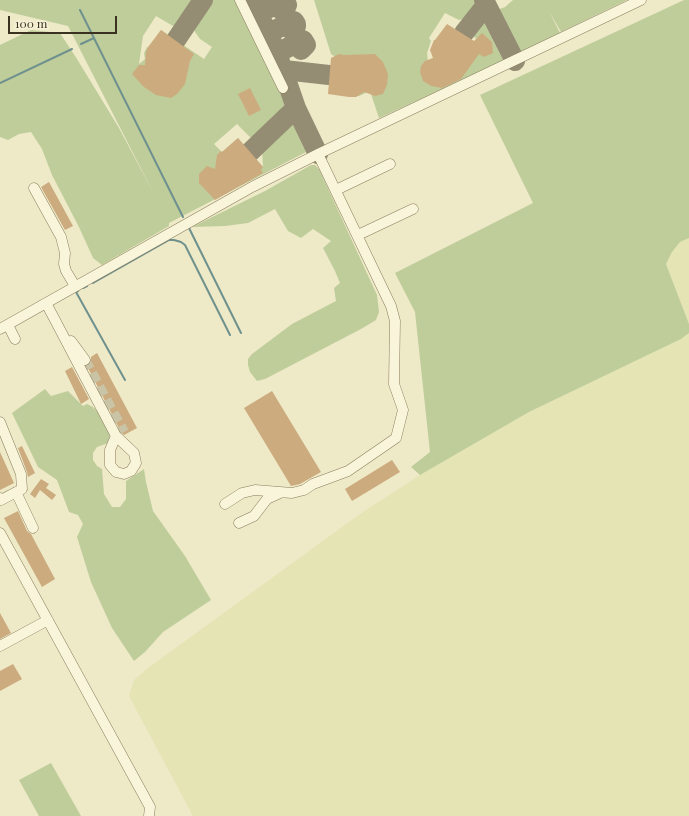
<!DOCTYPE html>
<html>
<head>
<meta charset="utf-8">
<style>
  body { margin:0 }
  #map { position:relative; width:689px; height:816px; overflow:hidden; background:#eee9c7; font-family:"Playfair Display",serif }
  canvas { display:block }
  .scale { position:absolute; left:8px; top:16px; width:109px; height:18px; box-sizing:border-box; border:2px solid #3b3120; border-top:0; padding-left:5px; font-size:12px; line-height:14px; white-space:nowrap; color:#3b3120; -webkit-text-stroke:3px #f6f2d7; paint-order:stroke }
</style>
</head>
<body>
<div id="map">
<canvas width="689" height="816"></canvas>
<div class="scale">100 m</div>
</div>
<script>
const c = document.querySelector('canvas').getContext('2d');
c.lineJoin = 'round';
function fillPath(path, color) {
  c.fillStyle = color;
  c.fill(path, 'evenodd');
}
function toPath(rows) {
  const path = new Path2D();
  for (const r of rows) {
    path.moveTo(r[0], r[1]);
    for (let i = 2; i < r.length; i += 2) path.lineTo(r[i], r[i + 1]);
  }
  return path;
}
function trace(path, color, width, dash) {
  c.strokeStyle = color;
  c.lineWidth = width;
  c.lineCap = dash ? 'butt' : 'round';
  c.setLineDash(dash || []);
  c.stroke(path);
}
const farmland = toPath([
  [689,238,689,324,666,264,672,252,680,242],
  [689,333,689,816,193,816,129,696,134,680,148,668,360,514,420,475,529,412,681,339]
]);
const green = toPath([
  [0,0,198,0,180,25,173,26,156,16,143,36,139,64,145,59,144,53,147,47,151,49,159,37,157,35,161,30,204,59,212,47,200,39,195,32,193,28,194,23,209,0,237,0,285,102,283,112,268,129,259,136,255,138,250,137,237,124,214,144,222,152,238,138,263,167,262,148,280,132,290,125,295,124,298,124,310,150,169,223,169,226,102,265,93,258,79,227,52,175,42,149,31,132,19,134,8,140,0,137,0,45,31,30,60,33,77,59,119,128,154,194,68,26,0,10],
  [314,0,477,0,477,4,473,11,466,18,459,20,445,13,429,38,431,41,427,53,428,62,487,48,473,36,475,28,480,20,491,23,506,53,504,61,379,118,370,91,359,96,335,94,337,58,331,54],
  [513,0,627,0,561,32,549,11,560,33,522,52,514,49,497,10,505,7],
  [684,0,689,0,689,238,680,242,672,252,666,264,689,324,689,333,681,339,529,412,420,475,411,467,430,452,415,312,395,273,533,203,480,95],
  [311,165,315,165,319,169,377,295,379,312,376,320,361,329,265,379,257,381,250,372,248,365,248,359,252,354,292,324,336,301,334,288,340,283,335,271,323,248,331,241,313,229,301,238,288,231,275,209,248,223,225,226,192,227,265,191],
  [45,389,51,396,68,391,83,406,87,404,93,407,101,415,110,434,108,443,97,447,93,453,93,460,97,466,102,469,104,494,112,507,120,507,126,499,126,481,144,469,146,482,153,511,185,556,211,600,163,632,145,652,134,661,112,628,91,582,77,537,83,524,78,515,69,512,57,480,38,467,12,413],
  [51,763,81,816,39,816,19,780]
]);
const stream = toPath([
  [80,10,183,217],
  [81,44,94,38],
  [0,83,72,49],
  [189,228,241,333],
  [93,283,169,240,174,240,181,242,185,245,230,335],
  [83,288,87,286],
  [78,291,76,292,125,380]
]);
const taxiway = toPath([
  [252,0,277,53,303,40,306,45,301,50],
  [484,0,515,61],
  [259,13,284,1,287,5,285,9,281,10],
  [268,33,294,21,296,24,296,26,291,30],
  [464,33,486,5],
  [176,40,203,0],
  [277,53,296,108,318,154],
  [284,70,329,75],
  [250,152,296,108]
]);
const building = toPath([
  [447,24,474,41,482,33,492,42,493,53,484,57,479,54,461,79,442,88,431,86,423,81,420,72,421,66,425,61,433,58,430,50,434,40,435,40],
  [161,30,194,54,190,61,185,84,177,94,171,98,156,95,144,87,132,74,139,65,145,65,146,52,148,47],
  [339,54,344,55,375,54,383,62,388,74,387,85,383,94,375,96,367,93,364,92,356,97,349,97,328,94,331,58],
  [250,88,261,110,249,116,238,94],
  [238,138,263,167,261,170,263,173,215,200,199,183,199,174,207,166,215,169,217,155,221,151,222,152],
  [49,182,73,226,65,230,41,187],
  [97,353,137,428,124,435,121,432,87,366,91,362,91,357],
  [72,367,89,399,81,404,65,371],
  [272,391,321,472,300,484,291,486,244,408],
  [22,446,35,473,28,477,27,472,18,448],
  [0,452,14,483,0,490],
  [392,460,400,472,352,501,345,489],
  [41,479,49,484,46,488,56,495,52,500,40,490,35,498,30,494],
  [18,511,27,531,31,534,55,579,42,587,4,518],
  [0,613,11,633,0,639],
  [13,664,22,679,0,691,0,671]
]);
const minorTunnel = toPath([
  [85,360,124,432]
]);
const minor = toPath([
  [240,0,283,88],
  [34,188,61,237,65,253,64,264,66,271,75,286],
  [336,190,390,164],
  [358,235,413,209],
  [46,303,116,436,110,450,110,465,116,472,124,474,131,471,136,463,134,453,116,436],
  [8,325,15,339],
  [0,329,252,187,318,154,641,0],
  [71,341,85,360],
  [0,422,21,474,22,489,1,500,0,498],
  [16,492,33,528],
  [225,504,242,493,255,490,292,493,304,490,313,484,348,471,396,438,403,410,394,384,395,321,391,306,318,154],
  [239,523,254,516,267,499,280,493],
  [0,533,150,807,149,816],
  [0,646,48,620]
]);
fillPath(farmland, '#e4e4b5');
fillPath(green, '#bfcd9b');
trace(stream, '#6f918e', 2);
trace(taxiway, '#948d74', 20);
fillPath(building, '#ccab7e');
trace(minorTunnel, '#cac4a6', 10, [10, 5]);
trace(minor, '#8a7c5c', 11);
trace(minor, '#f9f5db', 10);
</script>
</body>
</html>
